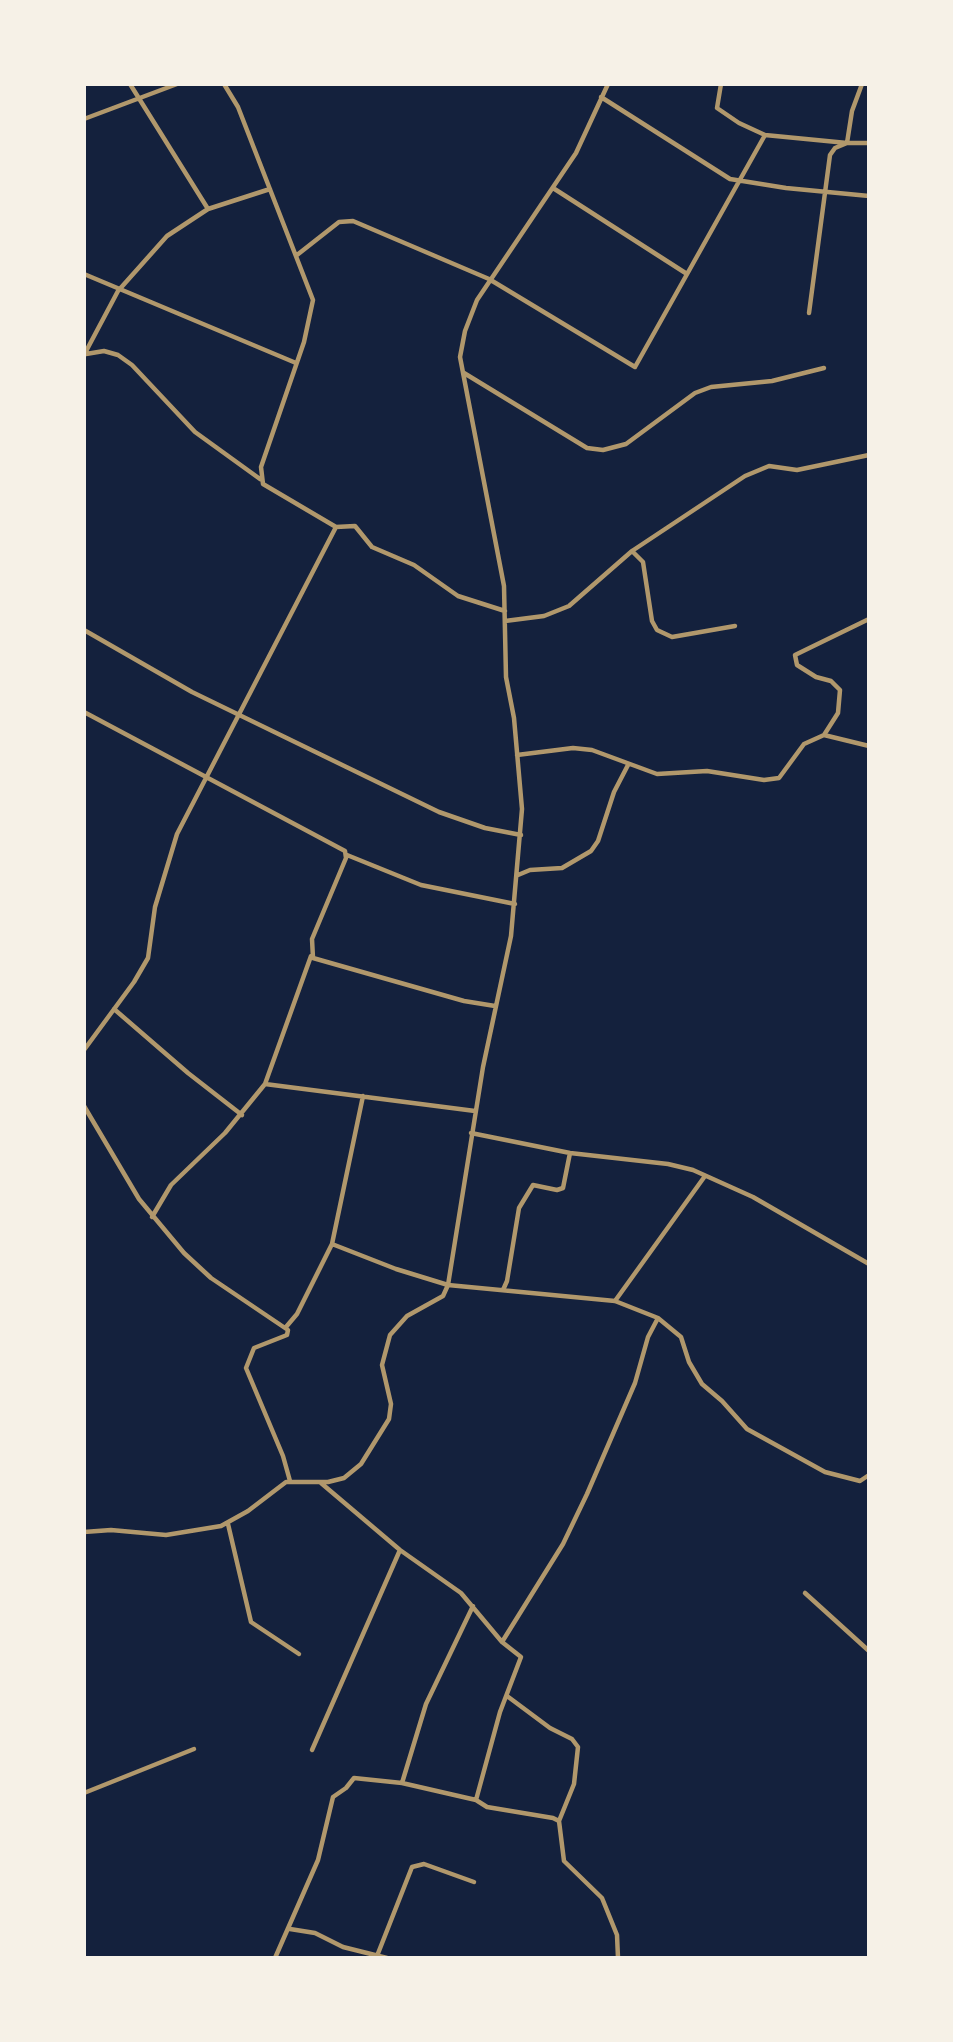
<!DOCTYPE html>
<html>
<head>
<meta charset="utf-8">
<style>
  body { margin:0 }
  #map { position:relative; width:953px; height:2042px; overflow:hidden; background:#14213d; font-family:"Archivo Narrow",sans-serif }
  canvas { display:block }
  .frame { position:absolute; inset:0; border:86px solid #f6f1e7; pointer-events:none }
</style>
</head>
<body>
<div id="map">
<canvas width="953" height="2042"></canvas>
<div class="frame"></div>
</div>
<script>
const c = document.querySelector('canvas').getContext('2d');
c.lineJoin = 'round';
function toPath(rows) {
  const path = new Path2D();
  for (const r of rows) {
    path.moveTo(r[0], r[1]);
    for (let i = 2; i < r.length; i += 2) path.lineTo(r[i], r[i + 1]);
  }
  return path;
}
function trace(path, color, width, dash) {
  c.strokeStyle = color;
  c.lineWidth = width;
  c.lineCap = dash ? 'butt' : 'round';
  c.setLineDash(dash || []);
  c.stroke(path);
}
const minor = toPath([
  [130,84,208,209],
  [224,84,238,107,313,300,304,342,261,467,263,484,336,527,355,526,372,547,414,565,458,596,505,611],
  [721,84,717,108,739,123,765,135,847,143,852,111,862,84],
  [601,97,730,179,786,188,869,196],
  [84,119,177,84],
  [553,188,687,274],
  [297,255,339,222,353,221,489,279,635,367,765,135],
  [84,274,296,363],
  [809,313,830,155,835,148,847,143,869,143],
  [86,354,104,351,118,355,132,365,195,432,260,479],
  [84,355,118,291,167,236,208,209,270,189],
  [464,373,587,448,603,450,626,444,695,393,711,387,772,381,824,368],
  [632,551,643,562,652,621,657,630,672,637,735,626],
  [505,621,544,616,569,606,632,551,745,476,769,466,797,470,869,455],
  [84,630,192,692,439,812,485,828,521,835],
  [84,712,345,851,346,858,312,939,313,958,464,1001,495,1006],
  [824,735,838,713,840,690,831,681,816,677,797,665,795,655,869,619],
  [517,755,573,748,592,750,657,774,707,771,764,780,779,778,804,744,824,735,869,746],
  [347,855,421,885,515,904],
  [518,875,530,870,562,868,591,851,598,841,614,792,628,765],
  [114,1009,188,1073,242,1115],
  [84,1050,134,982,148,958,155,907,177,834,336,527],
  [265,1084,475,1111],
  [84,1106,139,1199,184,1253,211,1278,288,1330,287,1335,254,1348,246,1368,283,1456,290,1481],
  [471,1133,570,1153,668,1164,693,1170,753,1197,869,1264],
  [152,1217,171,1185,225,1133,265,1084,311,956],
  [332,1244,396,1269,448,1285,615,1301,658,1318,681,1337,689,1362,702,1384,722,1401,747,1429,825,1472,860,1481,869,1475],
  [503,1290,507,1281,519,1208,533,1185,557,1190,563,1188,570,1153],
  [615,1301,705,1176],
  [286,1327,297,1314,332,1244,363,1096],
  [321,1483,400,1550,461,1593,502,1642,521,1657,500,1712,476,1800,487,1807,553,1818,559,1821,564,1861,602,1898,617,1935,618,1958],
  [228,1524,251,1622,299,1654],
  [84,1532,111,1530,166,1535,221,1526,248,1511,286,1482,328,1482,344,1478,361,1464,389,1419,391,1404,382,1365,390,1335,407,1316,443,1296,448,1285,483,1067,511,936,522,809,514,718,506,677,504,586,460,357,465,331,477,300,576,153,608,84],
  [805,1593,869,1651],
  [502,1642,563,1544,587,1494,635,1383,648,1337,658,1318],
  [507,1696,550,1728,572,1739,578,1747,574,1784,559,1821],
  [312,1750,400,1550],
  [402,1783,426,1704,473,1606],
  [84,1793,194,1749],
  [290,1929,315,1933,343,1947,387,1958],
  [377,1956,412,1867,424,1864,474,1882],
  [275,1958,318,1860,333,1797,346,1788,354,1778,402,1783,476,1800]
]);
trace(minor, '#b1986c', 4.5);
</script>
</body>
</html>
